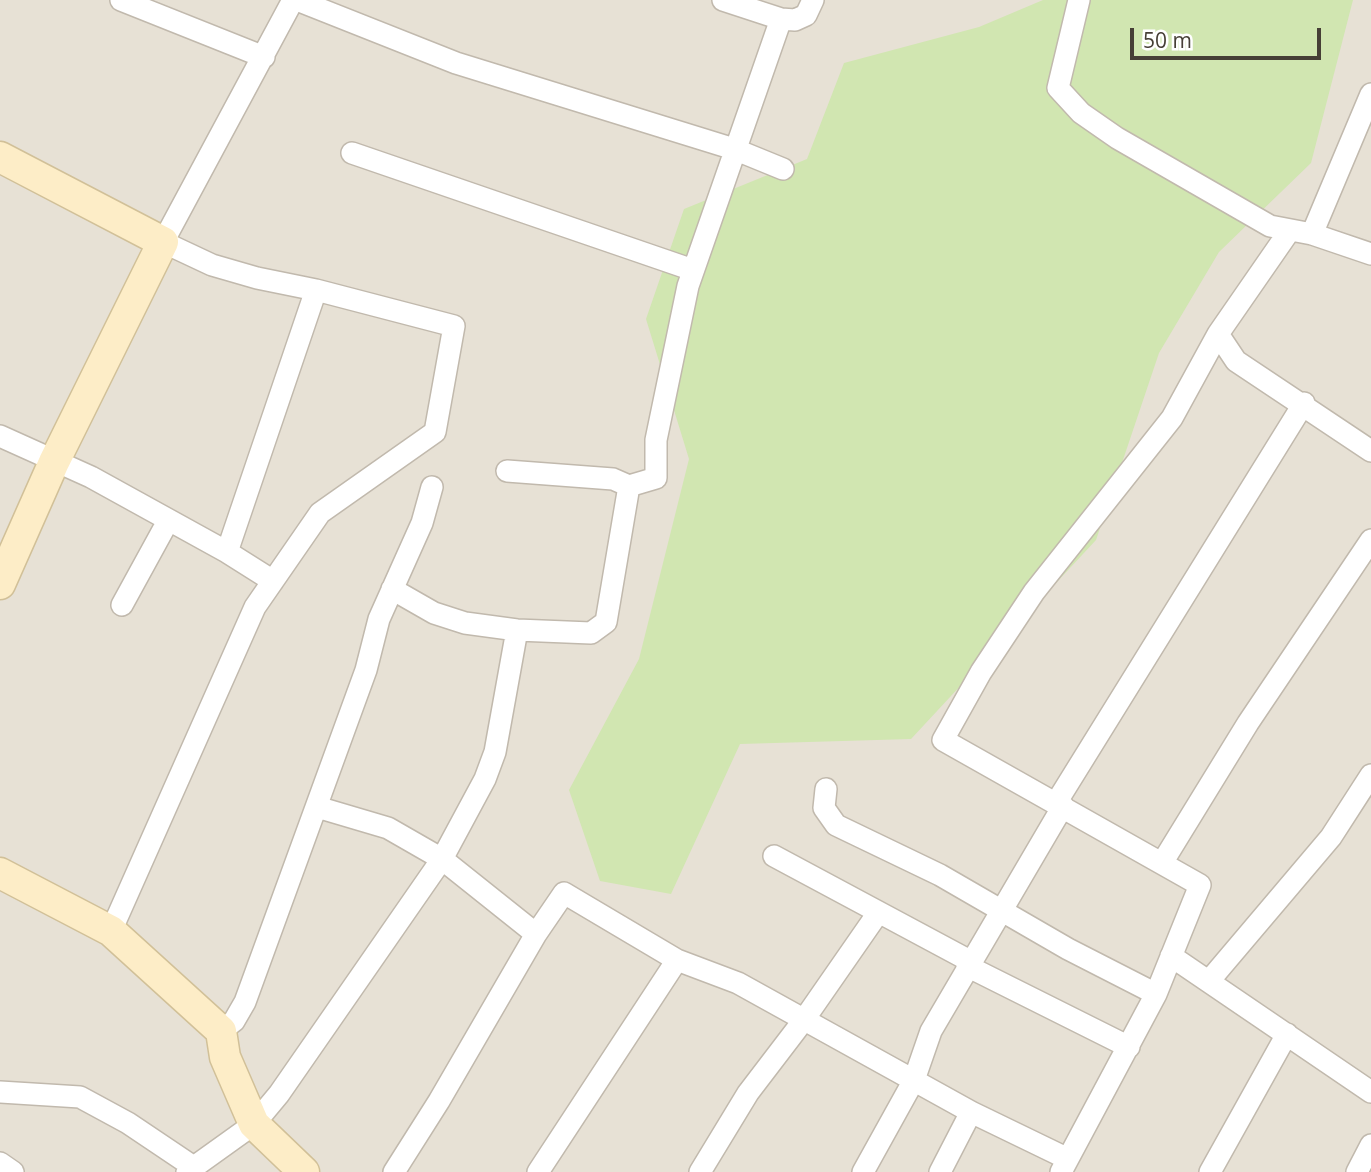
<!DOCTYPE html>
<html>
<head>
<meta charset="utf-8">
<style>
  body { margin:0 }
  #map { position:relative; width:1371px; height:1172px; overflow:hidden; background:#f3efe7; font-family:"Open Sans",sans-serif }
  canvas { display:block }
  .scale { position:absolute; left:1130px; top:28px; width:191px; height:32px; box-sizing:border-box; border:4px solid #463f36; border-top:0; padding-left:9px; font-size:21px; line-height:24px; white-space:nowrap; color:#463f36; -webkit-text-stroke:5px #fff; paint-order:stroke }
</style>
</head>
<body>
<div id="map">
<canvas width="1371" height="1172"></canvas>
<div class="scale">50 m</div>
</div>
<script>
const c = document.querySelector('canvas').getContext('2d');
c.lineJoin = 'round';
function fillPath(path, color) {
  c.fillStyle = color;
  c.fill(path, 'evenodd');
}
function toPath(rows) {
  const path = new Path2D();
  for (const r of rows) {
    path.moveTo(r[0], r[1]);
    for (let i = 2; i < r.length; i += 2) path.lineTo(r[i], r[i + 1]);
  }
  return path;
}
function trace(path, color, width, dash) {
  c.strokeStyle = color;
  c.lineWidth = width;
  c.lineCap = dash ? 'butt' : 'round';
  c.setLineDash(dash || []);
  c.stroke(path);
}
const residential = toPath([
  [0,0,1371,0,1371,1172,0,1172]
]);
const green = toPath([
  [1043,0,1353,0,1311,163,1219,252,1159,353,1096,540,911,739,740,744,671,894,600,881,569,790,639,659,689,459,646,319,684,209,807,159,844,63,979,27]
]);
const street = toPath([
  [121,0,264,57],
  [297,0,456,63,734,149,783,169],
  [723,0,781,19,795,20,806,15,813,0],
  [1079,0,1058,88,1081,113,1117,138,1270,226,1312,234,1371,254],
  [352,153,693,270],
  [1290,230,1218,334,1236,361,1371,451],
  [1312,234,1371,94],
  [0,436,91,477,227,552,273,581],
  [629,486,656,478,656,440,688,286,781,19],
  [227,552,316,290],
  [392,589,434,613,465,623,517,630,591,633,606,622,629,486,613,479,507,471],
  [122,605,168,521],
  [826,789,824,808,836,825,940,875,1068,949,1156,994],
  [1056,803,1304,403],
  [317,807,388,828,442,859,536,934],
  [774,856,970,961],
  [1162,863,1248,723,1371,540],
  [111,931,255,607,320,513,435,432,454,326,316,290,257,278,212,265,163,242,293,0],
  [1171,956,1371,1092],
  [967,966,1129,1047],
  [1209,981,1331,837,1371,775],
  [221,1031,234,1021,245,1002,366,670,379,619,422,523,432,487],
  [0,1092,80,1097,128,1123,192,1166],
  [0,1163,13,1172],
  [187,1172,254,1124,279,1094,442,859,485,779,495,752,517,630],
  [394,1172,439,1101,536,934,564,893,677,960,738,983,971,1112,1066,1158],
  [538,1172,677,960],
  [700,1172,748,1093,803,1021,878,913],
  [863,1172,914,1080,931,1031,1063,806],
  [940,1172,971,1112],
  [1061,1172,1156,994,1200,885,943,740,981,672,1034,592,1172,418,1218,334],
  [1210,1172,1287,1034],
  [1357,1172,1371,1145]
]);
const secondary = toPath([
  [0,157,163,242,54,462,0,584],
  [0,873,111,931,221,1031,225,1057,254,1124,304,1172]
]);
fillPath(residential, '#e7e1d5');
fillPath(green, '#d1e6b1');
trace(street, '#c1b9ad', 24);
trace(secondary, '#d1c098', 33);
trace(street, '#fff', 21);
trace(secondary, '#fdedc7', 30);
</script>
</body>
</html>
